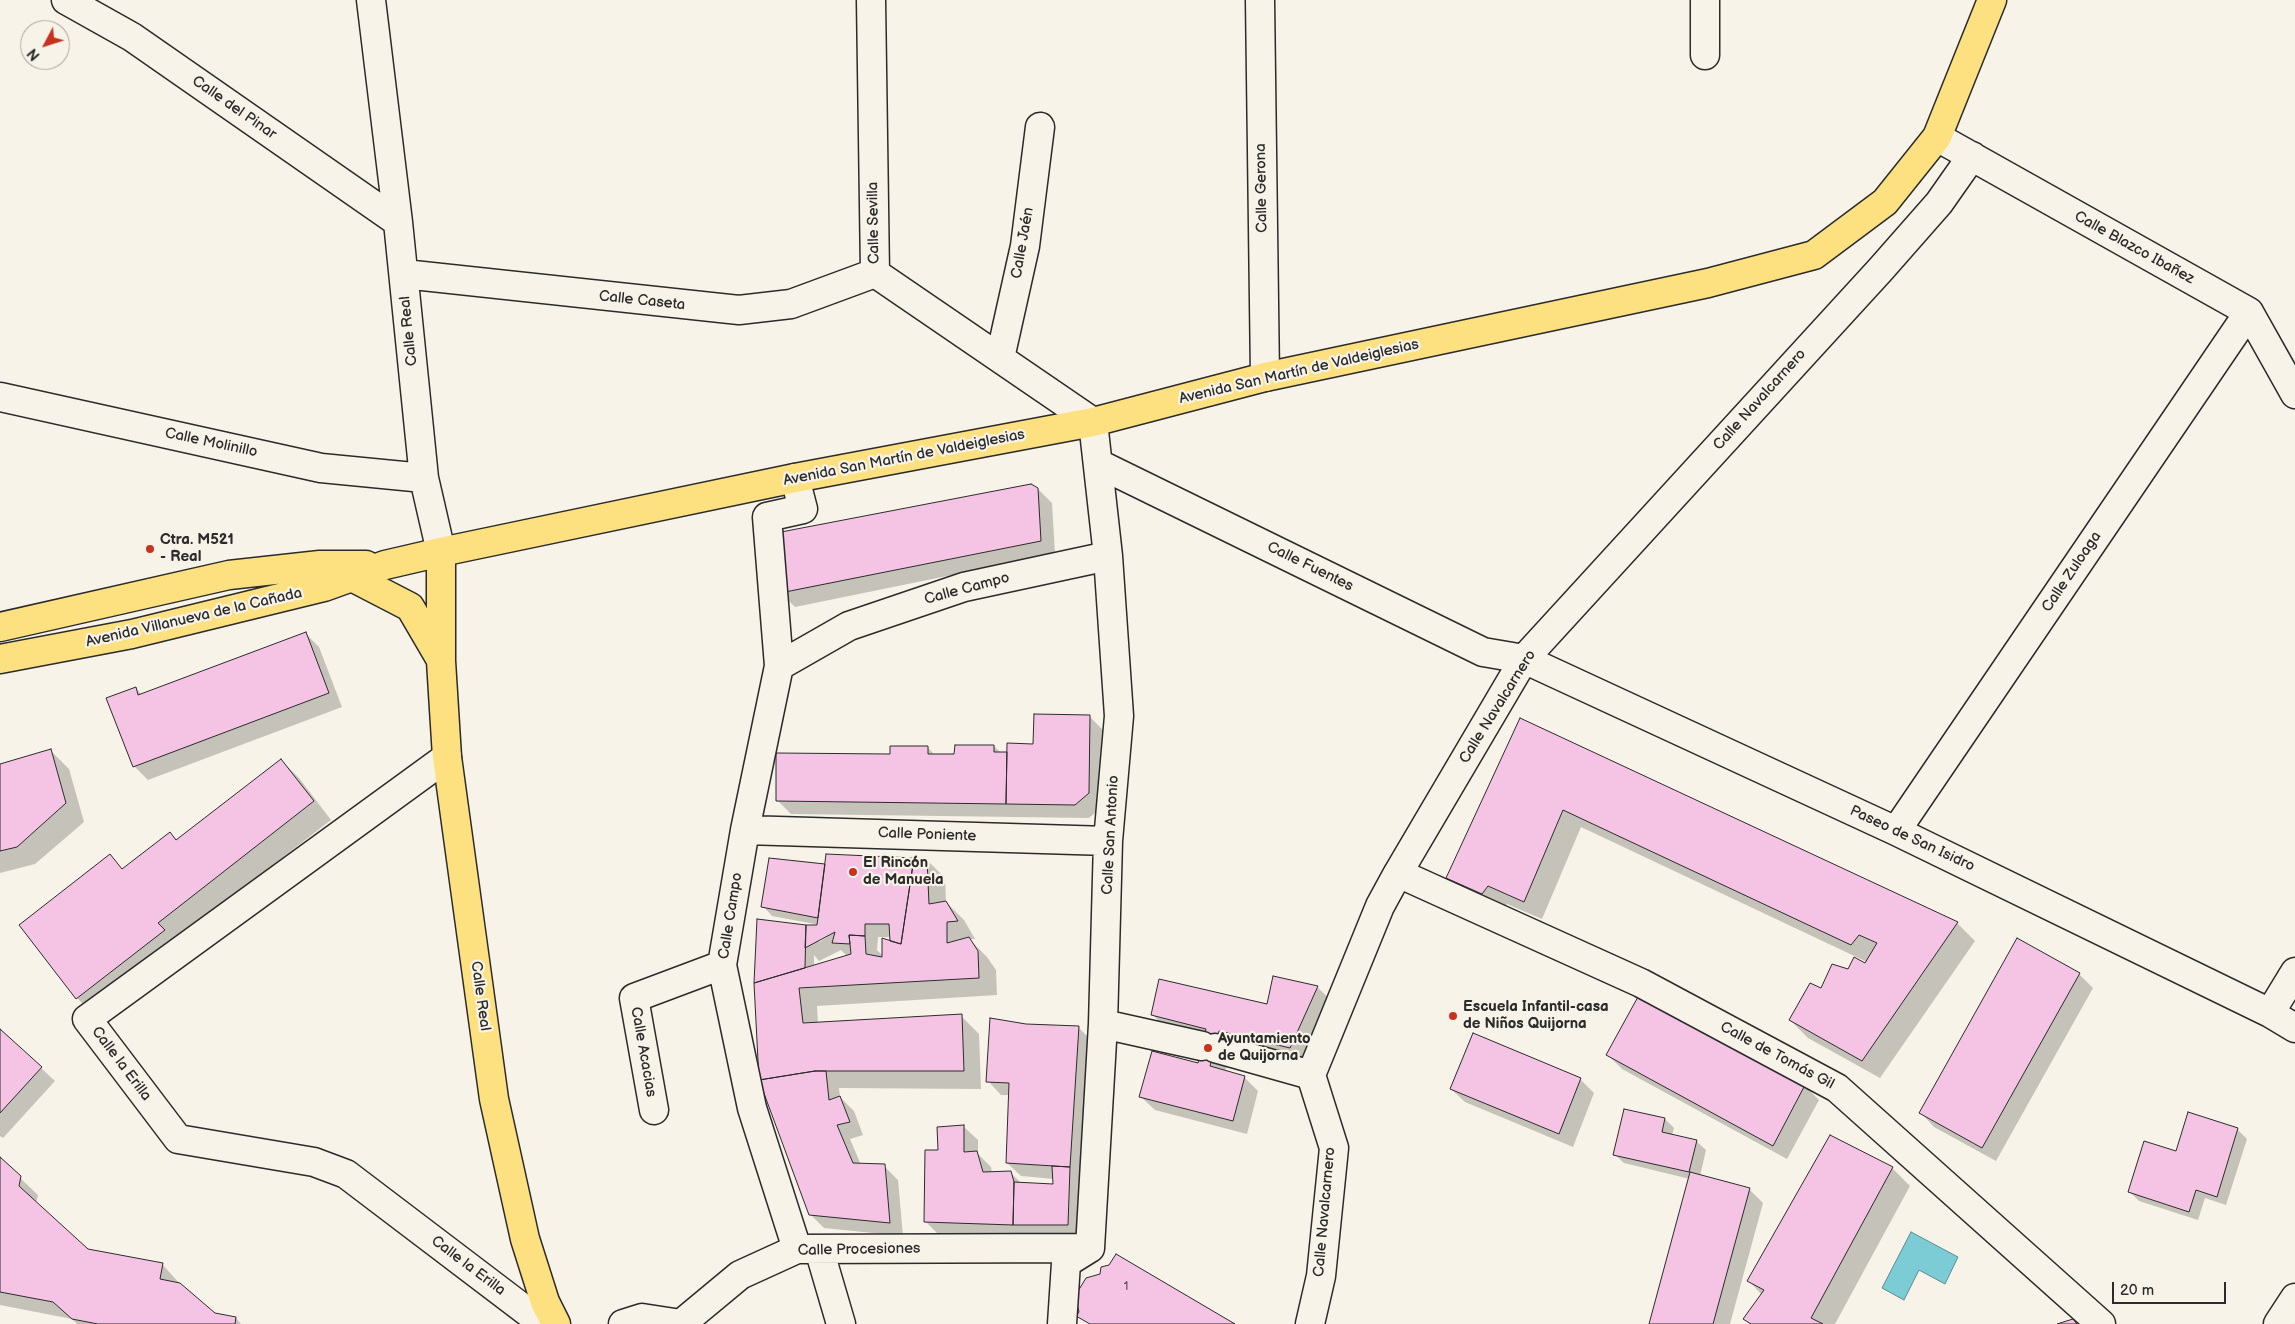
<!DOCTYPE html>
<html>
<head>
<meta charset="utf-8">
<style>
  body { margin:0 }
  #map { position:relative; width:2295px; height:1324px; overflow:hidden; background:#f7f3e8; font-family:"Balsamiq Sans",sans-serif }
  canvas { display:block }
  .north { position:absolute; left:20px; top:20px; width:50px; height:50px; box-sizing:border-box; background:#f7f3e8; border:1px solid #a5a39c; border-radius:50%; rotate:230deg; font-size:14px; font-weight:700; line-height:20px; text-align:center; color:#2b2b2b }
  .north::after { content:''; display:block; margin:auto; width:18px; height:22px; background:#c8321e; clip-path:polygon(50% 0,100% 100%,50% 72%,0 100%) }
  .scale { position:absolute; left:2112px; top:1282px; width:114px; height:22px; box-sizing:border-box; border:2px solid #2b2b2b; border-top:0; padding-left:6px; font-size:15px; line-height:18px; white-space:nowrap; color:#2b2b2b; -webkit-text-stroke:4px #f7f3e8; paint-order:stroke }
</style>
</head>
<body>
<div id="map">
<canvas width="2295" height="1324"></canvas>
<div class="north">N</div>
<div class="scale">20 m</div>
</div>
<script>
const c = document.querySelector('canvas').getContext('2d');
c.lineJoin = 'round';
function fillPath(path, color) {
  c.fillStyle = color;
  c.fill(path, 'evenodd');
}
function toPath(rows) {
  const path = new Path2D();
  for (const r of rows) {
    path.moveTo(r[0], r[1]);
    for (let i = 2; i < r.length; i += 2) path.lineTo(r[i], r[i + 1]);
  }
  return path;
}
function trace(path, color, width, dash) {
  c.strokeStyle = color;
  c.lineWidth = width;
  c.lineCap = dash ? 'butt' : 'round';
  c.setLineDash(dash || []);
  c.stroke(path);
}
function drawText(font, color, halo, rows, align = 'center') {
  c.font = font + ' "Balsamiq Sans",sans-serif';
  c.lineWidth = 4.5;
  c.setLineDash([]);
  c.textBaseline = 'middle';
  c.strokeStyle = halo;
  c.fillStyle = color;
  for (const [text, x, y, turn = 0] of rows) {
    c.save();
    c.translate(x, y);
    c.rotate((+turn || 0) * Math.PI / 180);
    c.textAlign = isNaN(turn) ? turn : align;
    if (halo) c.strokeText(text, 0, 0);
    c.fillText(text, 0, 0);
    c.restore();
  }
}
const water = toPath([
  [1911,1232,1958,1257,1945,1284,1919,1270,1904,1300,1882,1288,1911,1232]
]);
const shadow = toPath([
  [1038,489,1052,503,1055,554,795,607,781,593],
  [305,633,319,647,342,707,148,780,134,766,136,688,142,695],
  [1089,716,1103,730,1102,807,1089,818,791,814,777,800,891,755,927,747,935,755,956,755,994,746,1001,753,1008,753,1035,745],
  [1521,720,1957,923,1975,941,1880,1078,1808,1038,1790,1020,1821,990,1849,971,1865,965,1867,962,1581,827,1542,919,1507,904,1500,912,1465,896,1447,878],
  [51,751,69,769,84,822,35,864,0,873,0,766],
  [281,760,299,778,331,820,175,941,95,1016,77,998,20,925,110,856,123,870,170,833,177,840],
  [927,860,945,878,946,902,964,920,975,939,969,939,987,957,996,970,997,995,817,1006,818,1024,961,1016,979,1034,981,1089,839,1088,840,1097,854,1111,863,1135,850,1139,861,1165,884,1166,898,1180,903,1236,824,1228,810,1214,761,1080,806,926,820,925,772,916,763,906,824,865],
  [826,935,827,937,819,942,819,939],
  [878,937,891,937,891,942,883,956,877,950],
  [841,950,847,956,814,966,814,955,819,961],
  [2018,939,2079,974,2093,988,1996,1161,1934,1127,1921,1113],
  [1317,987,1331,1000,1304,1061,1233,1045,1225,1072,1244,1077,1258,1091,1247,1134,1155,1110,1141,1097,1199,1065,1205,1038,1166,1028,1153,1015,1268,1006],
  [1640,996,1805,1086,1819,1100,1787,1159,1622,1069,1608,1055],
  [1026,1025,1078,1027,1092,1041,1084,1181,1079,1180,1077,1233,1027,1233,1027,1238,939,1235,925,1221,939,1151,964,1127,978,1140,978,1154,991,1167,992,1173,1010,1172,1022,1184,1055,1186,1054,1179,1021,1176,1007,1163,1010,1095,1001,1095,988,1081],
  [0,1030,55,1081,3,1138,0,1136],
  [1580,1079,1594,1093,1573,1147,1465,1102,1451,1089],
  [1665,1119,1674,1128,1672,1135,1696,1141,1706,1150,1700,1176,1749,1189,1763,1203,1730,1324,1650,1324,1690,1179,1624,1163,1614,1154],
  [2237,1129,2247,1139,2226,1205,2205,1198,2198,1220,2139,1201,2129,1191,2177,1153],
  [1830,1137,1892,1168,1910,1186,1835,1324,1750,1324,1745,1319,1762,1295,1749,1281],
  [0,1159,38,1195,36,1204,88,1250,162,1264,180,1284,214,1314,236,1318,241,1324,77,1324,72,1319,0,1305]
]);
const building = toPath([
  [1031,484,1038,488,1041,541,780,593,781,532,1031,484],
  [306,632,329,693,133,767,106,698,136,687,138,695,306,632],
  [1034,714,1090,715,1089,793,1075,805,1006,804,1007,743,1033,744,1034,714],
  [1520,718,1958,922,1862,1061,1789,1020,1810,983,1821,988,1832,964,1848,969,1854,957,1865,963,1877,943,1859,935,1851,945,1563,810,1524,902,1488,886,1482,894,1446,878,1520,718],
  [955,745,994,745,994,752,1007,752,1006,804,776,801,776,753,890,754,890,746,928,746,928,754,954,754,955,745],
  [51,749,66,803,17,847,0,851,0,764,51,749],
  [281,759,314,801,158,923,165,930,76,999,19,925,110,854,122,869,170,832,176,840,281,759],
  [826,854,914,858,901,944,890,941,889,924,865,924,865,936,849,935,850,944,832,943,835,932,805,948,806,925,817,925,826,854],
  [769,858,825,864,818,918,761,907,769,858],
  [914,858,927,859,929,904,946,901,958,921,947,922,947,943,969,937,978,951,979,978,799,988,803,1023,962,1014,964,1071,815,1071,759,1080,754,983,851,954,849,935,865,936,866,954,882,957,882,938,901,944,914,858],
  [757,919,806,925,805,968,754,983,757,919],
  [2017,938,2080,973,1982,1148,1919,1113,2017,938],
  [1273,976,1318,986,1290,1048,1219,1031,1210,1066,1245,1076,1233,1121,1139,1097,1152,1051,1198,1063,1206,1029,1151,1015,1159,979,1267,1004,1273,976],
  [1639,995,1805,1085,1773,1146,1606,1055,1639,995],
  [990,1018,1026,1024,1079,1026,1070,1167,1006,1163,1009,1083,986,1082,990,1018],
  [0,1029,42,1067,0,1113,0,1029],
  [1473,1033,1581,1078,1559,1134,1450,1089,1473,1033],
  [815,1071,826,1071,829,1100,840,1096,850,1122,837,1125,853,1163,885,1164,890,1223,809,1215,759,1080,815,1071],
  [1624,1109,1665,1118,1662,1132,1697,1140,1689,1172,1613,1155,1624,1109],
  [2188,1112,2238,1128,2217,1197,2196,1190,2189,1212,2128,1192,2144,1141,2176,1151,2188,1112],
  [964,1125,964,1152,977,1151,983,1172,1011,1171,1014,1182,1013,1225,924,1222,925,1150,938,1150,937,1127,964,1125],
  [1830,1135,1893,1167,1811,1318,1823,1324,1751,1324,1743,1319,1764,1290,1747,1281,1830,1135],
  [0,1157,21,1176,19,1186,88,1249,163,1263,160,1279,180,1283,215,1313,236,1317,235,1324,98,1324,72,1319,53,1302,0,1292,0,1157],
  [1052,1166,1070,1167,1068,1225,1013,1225,1014,1182,1053,1184,1052,1166],
  [1690,1172,1750,1188,1713,1324,1649,1324,1690,1172],
  [1116,1254,1235,1324,1090,1324,1076,1316,1079,1312,1075,1296,1086,1278,1100,1274,1101,1267,1109,1265,1116,1254],
  [2073,1319,2077,1324,2057,1324,2073,1319]
]);
const minor = toPath([
  [66,0,132,37,398,222],
  [371,0,398,222,424,478,441,552],
  [871,0,875,273,1093,422,1108,556,1119,716,1108,841,1103,1024,1090,1248],
  [1260,0,1265,377],
  [1705,0,1705,55],
  [1937,137,2249,312,2295,394],
  [404,274,739,310,791,304,875,273],
  [1000,358,1025,246,1040,127],
  [0,397,321,468,424,478],
  [1099,464,1483,652,1524,659,1896,831,2270,1013,2295,1028],
  [779,666,767,517,803,509,795,478],
  [447,757,87,1019,178,1139,314,1162,346,1174,533,1316],
  [745,830,1108,841],
  [1896,831,2249,312],
  [1398,873,1641,983,1837,1088,2101,1324],
  [2270,1013,2295,972],
  [1103,1024,1202,1046],
  [1215,1048,1311,1075],
  [654,1110,634,998,722,965],
  [797,1249,752,1108,722,965,745,830,779,666,849,626,964,587,1108,556],
  [819,1249,841,1324],
  [623,1324,642,1318,681,1324,740,1275,797,1249,1090,1248],
  [1062,1324,1066,1263,1090,1248],
  [1310,1324,1321,1276,1334,1148,1311,1075,1380,906,1398,873,1524,659,1881,269,1939,203,1972,156],
  [2278,1324,2295,1298]
]);
const major = toPath([
  [441,552,441,661,447,757,494,1099,525,1239,545,1302,556,1324],
  [352,577,410,607,441,660],
  [0,627,229,575,320,565,366,565],
  [0,659,132,634,324,587,385,565,441,552,795,478,1093,422,1265,377,1708,283,1814,255,1885,202,1937,137,1992,0]
]);
const markers = [
  [150,549,5,"#c8321e"],
  [853,872,5,"#c8321e"],
  [1453,1016,5,"#c8321e"],
  [1208,1048,5,"#c8321e"]
];
const numberNames = [
  ["1",1126,1287]
];
const streetNames = [
  ["Calle del Pinar",234,108,35],
  ["Calle Gerona",1262,188,-91],
  ["Calle Sevilla",874,223,-91],
  ["Calle Jaén",1023,243,-80],
  ["Calle Blazco Ibañez",2134,248,29],
  ["Calle Caseta",642,301,6],
  ["Calle Real",409,331,-96],
  ["Avenida San Martín de Valdeiglesias",1299,372,-13],
  ["Calle Navalcarnero",1760,400,-48],
  ["Calle Molinillo",211,443,12],
  ["Avenida San Martín de Valdeiglesias",904,458,-11],
  ["Calle Fuentes",1310,567,26],
  ["Calle Zuloaga",2072,572,-56],
  ["Calle Campo",967,589,-15],
  ["Avenida Villanueva de la Cañada",194,618,-13],
  ["Calle Navalcarnero",1498,707,-58],
  ["Calle Poniente",927,835,2],
  ["Calle San Antonio",1111,835,-87],
  ["Paseo de San Isidro",1912,839,25],
  ["Calle Campo",731,916,-81],
  ["Calle Real",480,996,82],
  ["Calle Acacias",643,1052,80],
  ["Calle de Tomás Gil",1777,1056,28],
  ["Calle la Erilla",121,1064,53],
  ["Calle Navalcarnero",1325,1212,-85],
  ["Calle Procesiones",859,1250,-1],
  ["Calle la Erilla",468,1266,37]
];
const poiNames = [
  ["Ctra. M521",160,540],
  ["- Real",160,557],
  ["El Rincón",863,863],
  ["de Manuela",863,880],
  ["Escuela Infantil-casa",1463,1007],
  ["de Niños Quijorna",1463,1024],
  ["Ayuntamiento",1218,1039],
  ["de Quijorna",1218,1056]
];
fillPath(water, '#7bccd5');
trace(water, '#5b8c91', 1);
fillPath(shadow, '#0003');
fillPath(building, '#f5c4e5');
trace(building, '#2b2b2b', 1);
trace(minor, '#2b2b2b', 31);
trace(major, '#2b2b2b', 31);
trace(minor, '#f7f3e8', 28);
trace(major, '#fde080', 28);
for (const [x, y, r, color] of markers) {
  const dot = new Path2D();
  dot.arc(x, y, r, 0, 2 * Math.PI);
  c.fillStyle = color;
  c.fill(dot);
  trace(dot, '#f7f3e8', 2);
}
drawText('12px', '#5e515a', null, numberNames);
drawText('15px', '#2b2b2b', '#f7f3e8', streetNames);
drawText('bold 15px', '#2b2b2b', '#f7f3e8', poiNames, 'left');
</script>
</body>
</html>
